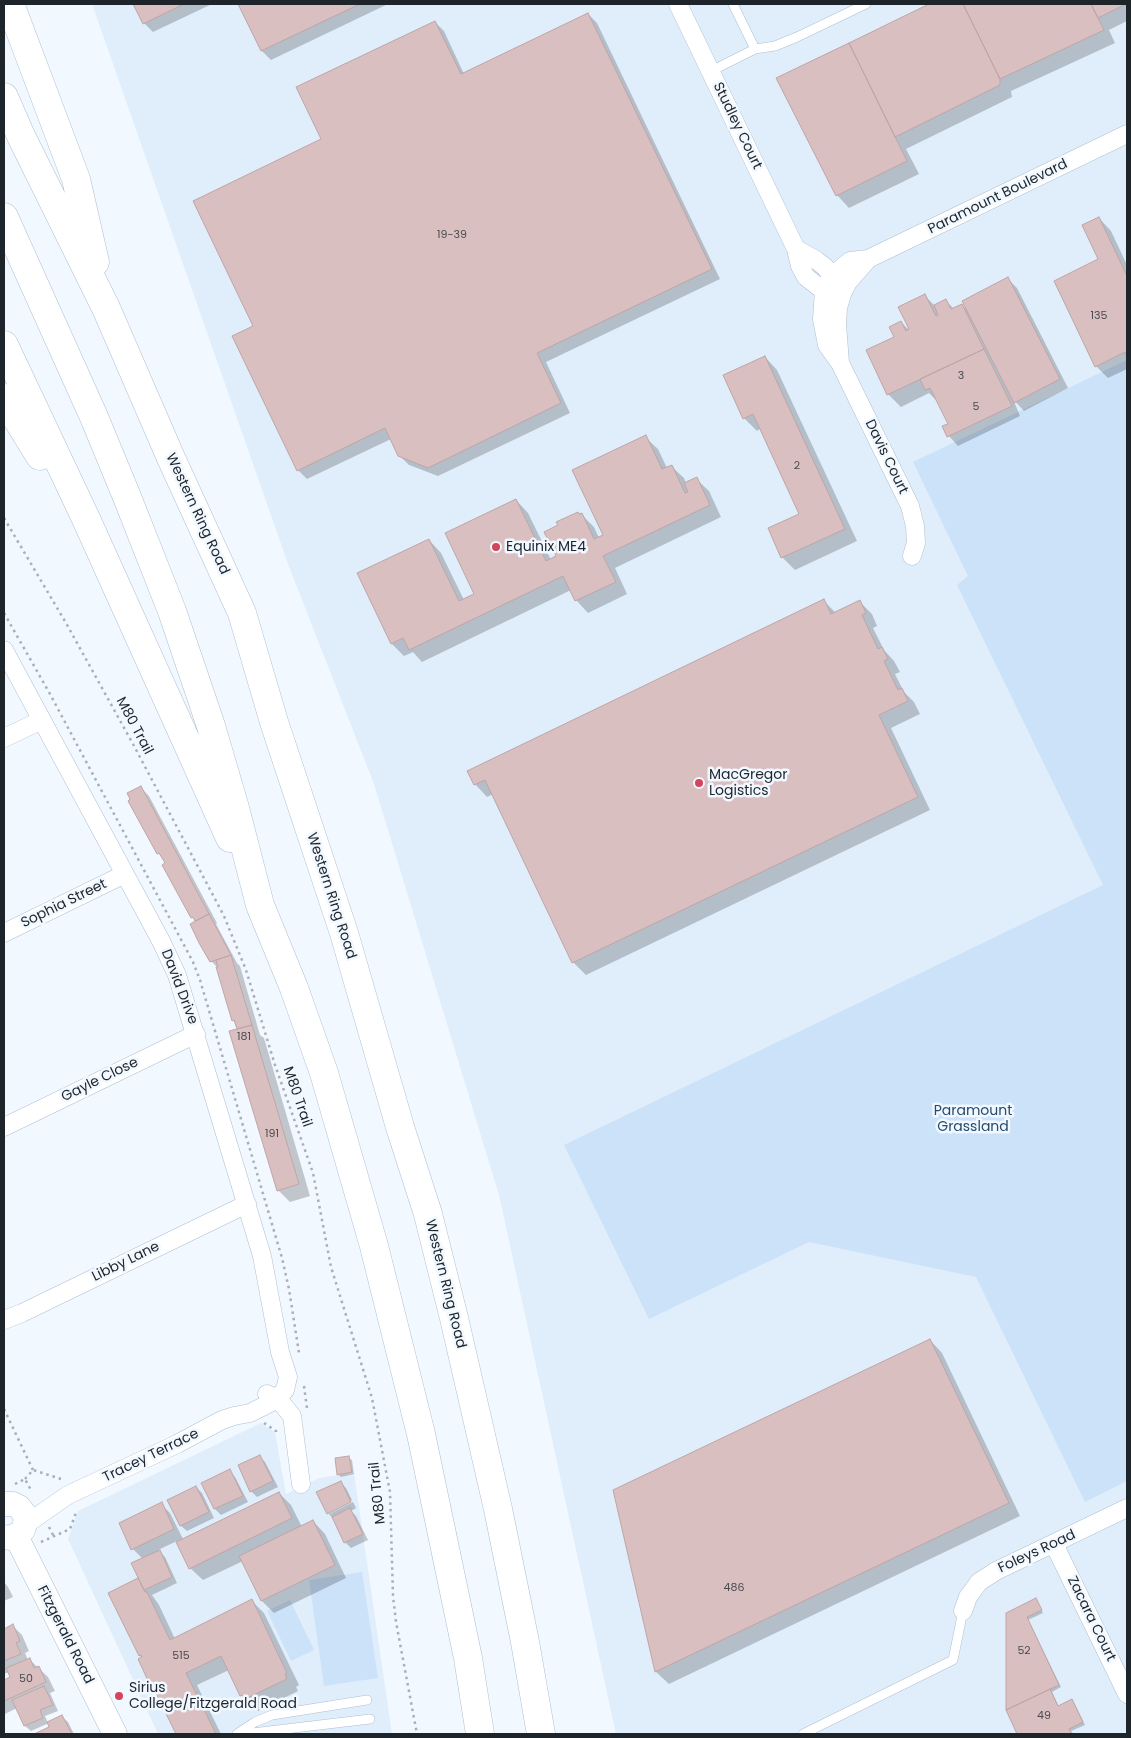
<!DOCTYPE html>
<html>
<head>
<meta charset="utf-8">
<style>
  body { margin:0 }
  #map { position:relative; width:1131px; height:1738px; overflow:hidden; background:#f1f8ff; font-family:Poppins,sans-serif }
  canvas { display:block }
  .frame { position:absolute; inset:0; border:5px solid #1d242a; pointer-events:none }
</style>
</head>
<body>
<div id="map">
<canvas width="1131" height="1738"></canvas>
<div class="frame"></div>
</div>
<script>
const c = document.querySelector('canvas').getContext('2d');
c.lineJoin = 'round';
function fillPath(path, color) {
  c.fillStyle = color;
  c.fill(path, 'evenodd');
}
function toPath(rows) {
  const path = new Path2D();
  for (const r of rows) {
    path.moveTo(r[0], r[1]);
    for (let i = 2; i < r.length; i += 2) path.lineTo(r[i], r[i + 1]);
  }
  return path;
}
function trace(path, color, width, dash) {
  c.strokeStyle = color;
  c.lineWidth = width;
  c.lineCap = dash ? 'butt' : 'round';
  c.setLineDash(dash || []);
  c.stroke(path);
}
function drawText(font, color, halo, rows, align = 'center') {
  c.font = font + ' Poppins,sans-serif';
  c.lineWidth = 5;
  c.setLineDash([]);
  c.textBaseline = 'middle';
  c.strokeStyle = halo;
  c.fillStyle = color;
  for (const [text, x, y, turn = 0] of rows) {
    c.save();
    c.translate(x, y);
    c.rotate((+turn || 0) * Math.PI / 180);
    c.textAlign = isNaN(turn) ? turn : align;
    if (halo) c.strokeText(text, 0, 0);
    c.fillText(text, 0, 0);
    c.restore();
  }
}
const built = toPath([
  [92,4,1127,4,1127,1734,616,1734,499,1195,374,784,288,564],
  [261,1423,275,1432,286,1494,319,1478,354,1473,392,1734,158,1734,68,1539,78,1511]
]);
const green = toPath([
  [1127,360,1127,1481,1085,1502,976,1277,809,1242,649,1319,564,1145,1103,885,957,585,968,576,913,462],
  [362,1572,378,1678,324,1686,309,1580],
  [290,1600,314,1650,291,1661,267,1611]
]);
const shadow = toPath([
  [135,4,212,4,153,32,144,23],
  [239,4,388,4,271,60,262,51],
  [931,4,1127,4,1127,21,1109,30,1115,43,1011,91,1012,97,906,149,919,174,849,208,837,195,778,78],
  [588,14,597,23,720,279,546,362,570,413,438,476,409,465,399,455,391,439,307,479,298,470,255,326,323,140,435,22,444,31,464,74],
  [1099,218,1111,231,1127,265,1127,369,1108,378,1096,366,1100,260],
  [1008,279,1017,288,1068,388,1024,411,1013,399,1020,416,958,446,949,436,944,427,949,424,937,398,935,399,929,393,901,407,888,394,867,351,896,337,901,322,912,333,925,296,935,306,946,301,954,309,962,305,968,311],
  [765,357,777,370,857,541,795,570,782,557,769,529,801,514,761,428,757,431,744,418],
  [645,437,658,449,667,468,671,466,684,478,686,483,696,479,709,491,721,517,615,568,627,594,588,613,576,600,571,590,422,662,413,652,404,656,392,644,359,574,429,540,441,553,464,600,476,595,516,500,528,513,551,560,558,557,580,516,582,515,594,527,599,538,605,535],
  [824,601,836,613,860,602,872,614,877,626,873,628,884,650,894,661,900,672,895,674,904,692,914,702,920,714,891,728,930,810,586,975,573,962,493,794,487,797,475,784],
  [140,787,149,796,217,923,216,924,237,963,240,966,260,1035,264,1038,310,1196,290,1202,278,1190,239,1030,233,1020,218,968,211,961,197,922,192,917,164,859,158,853],
  [930,1340,942,1353,1020,1516,669,1684,656,1672,615,1491],
  [259,1456,265,1462,278,1487,257,1497,251,1491],
  [349,1458,352,1460,354,1474,341,1477,338,1474],
  [229,1471,235,1477,248,1502,221,1515,215,1509,203,1484],
  [340,1482,346,1488,352,1500,328,1512,328,1514,318,1493],
  [196,1487,202,1493,214,1518,187,1531,181,1526],
  [279,1493,291,1505,302,1527,313,1521,325,1534,346,1578,274,1613,262,1601,243,1561,203,1580,190,1568,177,1541,158,1550,165,1557,177,1583,152,1595,159,1605,175,1639,252,1601,264,1613,299,1685,296,1687,298,1691,258,1711,241,1695,229,1670,197,1685,221,1734,178,1734,155,1688,151,1684,142,1658,140,1656,138,1580,142,1584,143,1559,133,1549,161,1504,170,1513,183,1539],
  [353,1502,356,1508,351,1511,356,1516,368,1540,351,1548,345,1542,334,1520,329,1514],
  [4,1582,8,1587,13,1597,4,1601],
  [1036,1600,1043,1613,1028,1620,1061,1687,1052,1692,1059,1707,1072,1701,1074,1703,1085,1725,1071,1731,1073,1734,1019,1734,1007,1710,1007,1614],
  [13,1626,22,1635,29,1651,25,1653,28,1660,29,1659,48,1677,55,1691,50,1693,58,1711,45,1716,48,1723,62,1717,68,1722,74,1734,37,1734,51,1728,49,1723,31,1731,25,1726,17,1708,5,1714,4,1712,4,1682,12,1678,9,1672,4,1674,4,1630]
]);
const building = toPath([
  [133,4,184,4,143,24,133,4],
  [238,4,360,4,261,51,238,4],
  [929,4,963,4,1000,79,1000,85,895,137,849,43,929,4],
  [963,4,1091,4,1104,30,1000,79,963,4],
  [1091,4,1126,4,1098,18,1091,4],
  [588,13,712,269,537,353,561,403,428,468,398,456,385,428,297,471,232,336,253,326,193,201,321,139,296,87,435,21,461,74,588,13],
  [849,43,907,161,836,196,776,78,849,43],
  [1099,217,1127,276,1127,357,1125,352,1095,367,1054,281,1098,259,1082,225,1099,217],
  [1008,277,1060,379,1014,403,962,301,1008,277],
  [925,294,936,316,938,315,934,305,946,299,951,309,962,304,984,349,887,395,866,350,894,337,889,327,901,321,906,331,909,329,898,307,925,294],
  [984,349,1012,406,947,437,942,426,948,424,930,388,925,390,920,379,984,349],
  [765,356,845,529,781,558,768,528,799,514,753,414,743,419,723,375,765,356],
  [646,435,662,469,672,465,685,493,688,492,684,483,697,477,710,505,603,556,616,582,575,601,563,576,409,650,403,638,391,644,357,573,429,539,459,601,474,594,445,533,516,499,546,561,556,556,544,532,558,525,556,522,578,512,579,514,582,513,594,539,603,535,572,470,646,435],
  [824,599,831,614,860,600,866,613,862,615,878,649,882,647,888,659,884,661,898,690,902,688,908,701,879,715,918,797,572,963,485,780,474,785,467,771,824,599],
  [141,786,209,914,195,921,193,917,191,918,162,865,165,863,159,853,157,854,128,801,130,799,127,793,141,786],
  [209,914,231,955,210,962,199,943,190,924,209,914],
  [231,955,252,1025,237,1029,234,1020,232,1021,216,967,218,967,216,960,231,955],
  [252,1025,299,1184,277,1191,229,1031,252,1025],
  [930,1339,1009,1503,655,1672,613,1490,930,1339],
  [260,1455,273,1481,250,1492,238,1465,260,1455],
  [349,1456,352,1472,337,1475,335,1458,349,1456],
  [230,1469,243,1496,214,1509,201,1483,230,1469],
  [341,1481,351,1502,327,1514,316,1492,341,1481],
  [196,1486,209,1512,180,1526,167,1500,196,1486],
  [279,1492,292,1518,189,1569,176,1542,279,1492],
  [162,1502,174,1529,131,1550,119,1523,162,1502],
  [350,1508,363,1534,344,1543,332,1517,350,1508],
  [313,1520,335,1565,261,1601,239,1556,313,1520],
  [160,1550,172,1577,144,1590,131,1563,160,1550],
  [138,1578,145,1592,147,1592,170,1640,252,1599,287,1673,285,1674,287,1679,245,1699,242,1695,240,1696,221,1656,186,1673,216,1734,176,1734,153,1687,156,1686,154,1683,150,1685,138,1659,142,1657,141,1655,139,1656,108,1593,138,1578],
  [1036,1598,1042,1610,1027,1617,1059,1685,1006,1710,1006,1613,1036,1598],
  [13,1624,20,1641,16,1643,21,1654,4,1661,4,1629,13,1624],
  [30,1658,34,1668,39,1666,46,1682,4,1701,4,1680,10,1677,6,1668,30,1658],
  [44,1686,53,1705,40,1710,43,1718,24,1726,12,1700,44,1686],
  [1050,1689,1058,1706,1072,1699,1083,1722,1069,1729,1072,1734,1017,1734,1006,1710,1050,1689],
  [62,1715,72,1734,34,1734,49,1727,47,1722,62,1715]
]);
const path = toPath([
  [4,518,66,623,133,744,224,916,246,970,275,1065,313,1173,331,1267,372,1398,390,1492,393,1596,396,1622,417,1734],
  [4,613,50,694,193,962,200,980,282,1258,289,1289,299,1353],
  [304,1386,307,1408],
  [4,1409,33,1470],
  [264,1423,276,1431,276,1433],
  [25,1479,33,1470,61,1479],
  [15,1484,25,1479,32,1492],
  [49,1527,54,1537],
  [41,1542,70,1529,77,1510]
]);
const lane = toPath([
  [755,49,775,46,797,37,866,4],
  [711,71,755,49,733,4],
  [237,1734,255,1722,272,1715,367,1700],
  [244,1734,370,1719],
  [803,1734,953,1660,963,1611]
]);
const street = toPath([
  [678,4,796,249,800,266,806,277,824,291,842,294],
  [796,249,816,260,825,267,832,276,838,286],
  [840,363,837,324,838,308,842,294,848,282,868,259],
  [912,556,916,543,915,526,910,506,840,363,827,345,822,319,824,291,828,283,832,276,850,261,868,259,1127,134],
  [4,650,161,941,177,975,262,1256,280,1352,288,1377,285,1390,274,1401,250,1413,234,1416,222,1420,177,1444,68,1495,25,1525],
  [4,738,42,720],
  [4,933,125,874],
  [4,1127,196,1034],
  [4,1320,22,1313,247,1204],
  [267,1394,279,1400,292,1416,301,1484],
  [1054,1544,1127,1694],
  [963,1611,968,1597,979,1582,996,1571,1127,1508]
]);
const secondary = toPath([
  [4,1504,13,1504,19,1507,25,1515,26,1520,23,1530,20,1533,10,1538,4,1537],
  [16,1536,115,1734]
]);
const highway = toPath([
  [10,4,76,179,95,262],
  [4,97,21,136,106,308,171,458,242,613,274,722,344,933,400,1127,428,1214,454,1318,498,1509,525,1642,541,1734],
  [4,217,94,417,127,497,172,611,211,726,235,808,260,905,294,988,324,1073,374,1246,421,1434,468,1658,480,1734],
  [4,345,87,521,230,838],
  [4,398,40,456]
]);
const markers = [
  [496,547,5,"#d4445b"],
  [699,783,5,"#d4445b"],
  [119,1696,5,"#d4445b"]
];
const numberNames = [
  ["19-39",452,235],
  ["135",1099,316],
  ["3",961,376],
  ["5",976,407],
  ["2",797,466],
  ["181",244,1037],
  ["191",272,1134],
  ["486",734,1588],
  ["52",1024,1651],
  ["515",181,1656],
  ["50",26,1679],
  ["49",1044,1716]
];
const streetNames = [
  ["Studley Court",737,126,64],
  ["Paramount Boulevard",998,197,-26],
  ["Davis Court",886,457,64],
  ["Western Ring Road",197,514,65],
  ["M80 Trail",134,726,62],
  ["Western Ring Road",331,896,72],
  ["Sophia Street",64,904,-26],
  ["David Drive",179,987,69],
  ["Gayle Close",100,1080,-26],
  ["M80 Trail",297,1097,71],
  ["Libby Lane",126,1262,-26],
  ["Western Ring Road",445,1284,76],
  ["Tracey Terrace",151,1456,-26],
  ["M80 Trail",378,1493,-96],
  ["Foleys Road",1037,1552,-25],
  ["Zacara Court",1091,1619,64],
  ["Fitzgerald Road",65,1635,63]
];
const poiNames = [
  ["Equinix ME4",506,547],
  ["MacGregor",709,775],
  ["Logistics",709,791],
  ["Sirius",129,1688],
  ["College/Fitzgerald Road",129,1704]
];
const parkNames = [
  ["Paramount",973,1111],
  ["Grassland",973,1127]
];
fillPath(built, '#e0eefc');
fillPath(green, '#cbe2f9');
fillPath(shadow, '#0003');
fillPath(building, '#d9bfc0');
trace(building, '#bfa5a6', 1);
trace(lane, '#aebfd0', 10);
trace(street, '#aebfd0', 19);
trace(secondary, '#aebfd0', 25);
trace(highway, '#aebfd0', 29);
trace(path, '#a8afb6', 2.5, [2.5, 4]);
trace(lane, '#fff', 9);
trace(street, '#fff', 18);
trace(secondary, '#fff', 24);
trace(highway, '#fff', 28);
for (const [x, y, r, color] of markers) {
  const dot = new Path2D();
  dot.arc(x, y, r, 0, 2 * Math.PI);
  c.fillStyle = color;
  c.fill(dot);
  trace(dot, '#f1f8ff', 2);
}
drawText('11px', '#4c4b50', null, numberNames);
drawText('14px', '#1d242a', '#f1f8ff', streetNames);
drawText('14px', '#1d242a', '#f1f8ff', poiNames, 'left');
drawText('14px', '#264b6c', '#f1f8ff', parkNames);
</script>
</body>
</html>
